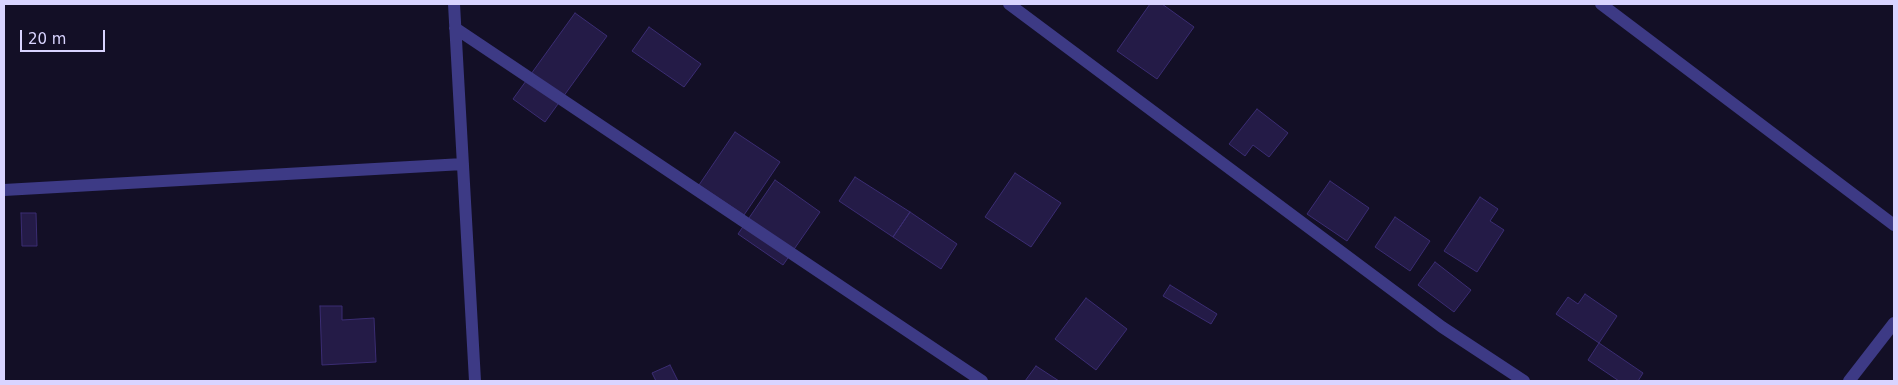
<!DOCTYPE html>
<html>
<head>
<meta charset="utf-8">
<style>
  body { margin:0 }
  #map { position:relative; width:1898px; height:385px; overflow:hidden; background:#130f26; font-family:"DejaVu Sans",sans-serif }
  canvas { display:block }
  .frame { position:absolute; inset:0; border:5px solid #d9d4ff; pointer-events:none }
  .scale { position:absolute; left:20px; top:30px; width:85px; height:22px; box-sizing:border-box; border:2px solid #d9d4ff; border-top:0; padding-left:6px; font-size:15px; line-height:18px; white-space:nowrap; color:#d9d4ff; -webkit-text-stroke:4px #130f26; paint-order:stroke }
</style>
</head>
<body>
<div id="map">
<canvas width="1898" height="385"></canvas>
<div class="frame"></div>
<div class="scale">20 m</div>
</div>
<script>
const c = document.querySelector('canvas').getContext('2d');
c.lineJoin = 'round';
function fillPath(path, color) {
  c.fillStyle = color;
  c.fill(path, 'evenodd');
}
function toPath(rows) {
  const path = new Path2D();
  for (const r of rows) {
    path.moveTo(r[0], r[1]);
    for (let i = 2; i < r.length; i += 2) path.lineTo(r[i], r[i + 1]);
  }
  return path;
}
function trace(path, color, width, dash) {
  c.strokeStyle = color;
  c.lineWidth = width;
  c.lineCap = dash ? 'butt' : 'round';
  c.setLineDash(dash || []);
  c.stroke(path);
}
const building = toPath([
  [1150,4,1162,4,1194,27,1157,79,1117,51,1150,4],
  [575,13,607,36,545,122,513,99,575,13],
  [649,27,701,64,684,87,632,51,649,27],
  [1257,109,1288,133,1269,157,1253,145,1245,156,1229,144,1257,109],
  [735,132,780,162,744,215,699,185,735,132],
  [1015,173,1061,203,1031,247,985,217,1015,173],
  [855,177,910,212,893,237,839,201,855,177],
  [775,180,820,212,783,265,738,234,775,180],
  [1330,181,1369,208,1347,241,1307,214,1330,181],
  [1480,197,1498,209,1490,221,1504,230,1477,272,1444,251,1480,197],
  [910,212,957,244,941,269,893,237,910,212],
  [21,213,36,213,37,246,22,246,21,213],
  [1395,217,1430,241,1410,271,1375,247,1395,217],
  [1435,262,1471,290,1454,312,1418,285,1435,262],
  [1170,285,1217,314,1211,324,1163,296,1170,285],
  [1585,294,1617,316,1599,343,1556,314,1568,297,1578,304,1585,294],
  [1086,298,1127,329,1096,370,1055,339,1086,298],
  [320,306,342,306,342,320,374,318,376,362,322,365,320,306],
  [1599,343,1643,373,1638,381,1619,381,1588,360,1599,343],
  [670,365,678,381,656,381,652,373,670,365],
  [1036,366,1059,381,1025,381,1036,366]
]);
const minor = toPath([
  [454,4,475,381],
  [1009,4,1442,327,1524,381],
  [1601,4,1894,225],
  [455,28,982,381],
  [4,190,463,164],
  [1849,381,1894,323]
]);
fillPath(building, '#241b47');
trace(building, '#3b2d73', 1);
trace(minor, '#3d3a85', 12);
</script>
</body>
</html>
